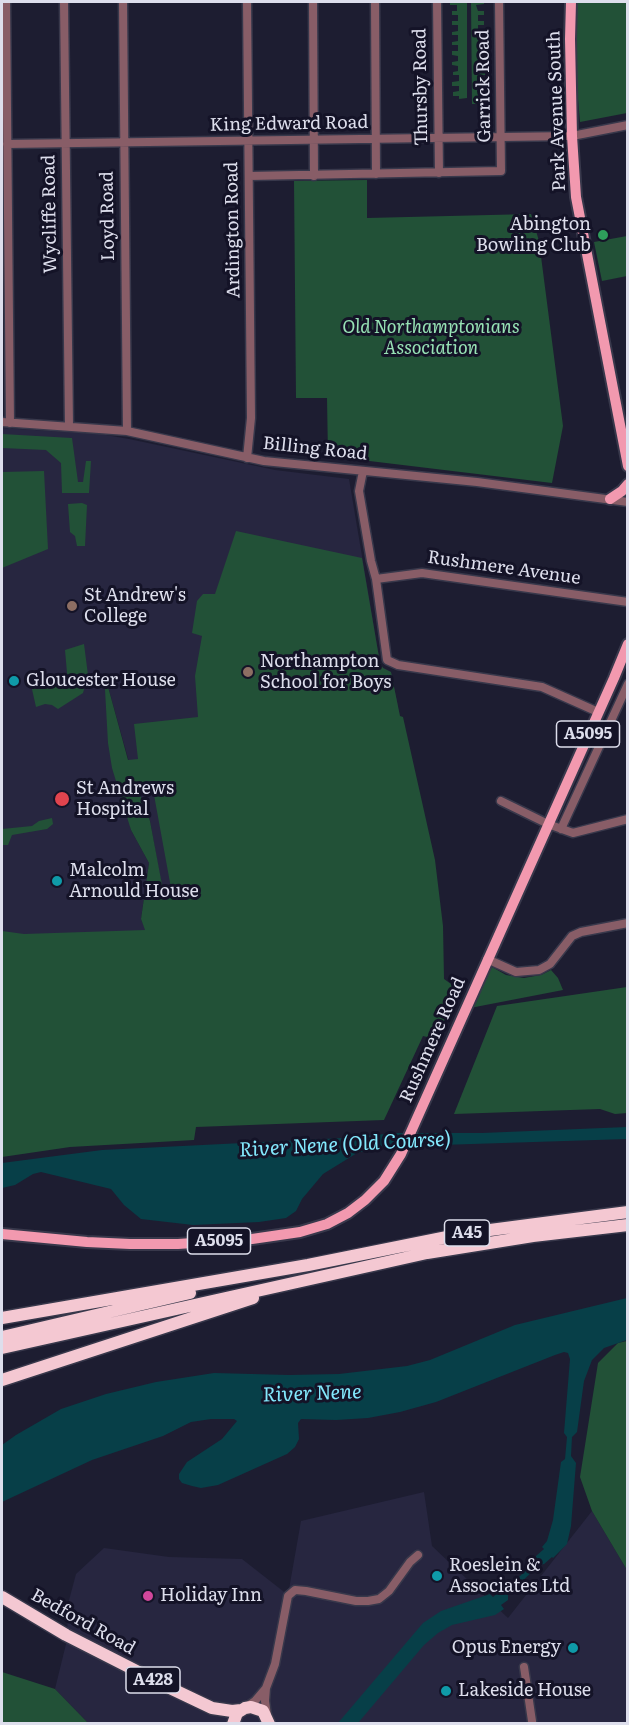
<!DOCTYPE html>
<html>
<head>
<meta charset="utf-8">
<style>
  body { margin:0 }
  #map { position:relative; width:629px; height:1725px; overflow:hidden; background:#1d1d31; font-family:Literata,serif }
  canvas { display:block }
  .frame { position:absolute; inset:0; border:3px solid #dddeec; pointer-events:none }
</style>
</head>
<body>
<div id="map">
<canvas width="629" height="1725"></canvas>
<div class="frame"></div>
</div>
<script>
const c = document.querySelector('canvas').getContext('2d');
c.lineJoin = 'round';
function fillPath(path, color) {
  c.fillStyle = color;
  c.fill(path, 'evenodd');
}
function toPath(rows) {
  const path = new Path2D();
  for (const r of rows) {
    path.moveTo(r[0], r[1]);
    for (let i = 2; i < r.length; i += 2) path.lineTo(r[i], r[i + 1]);
  }
  return path;
}
function trace(path, color, width, dash) {
  c.strokeStyle = color;
  c.lineWidth = width;
  c.lineCap = dash ? 'butt' : 'round';
  c.setLineDash(dash || []);
  c.stroke(path);
}
function drawText(font, color, halo, rows, align = 'center') {
  c.font = font + ' Literata,serif';
  c.lineWidth = 6;
  c.setLineDash([]);
  c.textBaseline = 'middle';
  c.strokeStyle = halo;
  c.fillStyle = color;
  for (const [text, x, y, turn = 0] of rows) {
    c.save();
    c.translate(x, y);
    c.rotate((+turn || 0) * Math.PI / 180);
    c.textAlign = isNaN(turn) ? turn : align;
    if (halo) c.strokeText(text, 0, 0);
    c.fillText(text, 0, 0);
    c.restore();
  }
}
const built = toPath([
  [2,428,100,434,129,439,275,470,349,479,380,663,383,668,391,672,400,717,165,905,150,821,131,769,105,676,131,830,149,863,141,919,151,943,2,1111],
  [424,1492,432,1546,508,1618,592,1511,627,1570,627,1723,88,1723,55,1689,67,1640,68,1604,76,1574,104,1548,169,1557,242,1559,288,1595,301,1521]
]);
const green = toPath([
  [450,2,467,2,467,98,459,99,459,96,453,96,453,92,459,91,459,86,452,86,452,82,459,81,459,75,453,75,453,72,458,71,458,66,452,65,452,62,458,61,458,56,452,55,452,51,458,51,458,45,452,45,452,42,458,41,458,35,452,35,452,32,458,31,458,25,452,25,452,21,458,21,458,15,452,15,452,11,457,11,457,5,450,5],
  [471,2,484,2,484,4,476,5,478,11,484,11,484,15,478,15,478,21,484,21,484,25,478,25,478,31,485,31,485,35,478,35,478,37,481,38,481,42,485,42,485,45,479,45,479,52,485,52,485,55,478,55,478,62,485,62,485,65,478,65,478,72,485,72,485,75,478,75,478,82,485,82,485,84,478,85,478,92,485,92,485,95,478,95,478,102,485,104,472,104],
  [576,2,627,2,627,113,580,122,573,41],
  [367,180,367,218,531,214,539,241,563,426,552,483,328,456,327,398,296,398,294,181],
  [627,236,627,276,602,281,594,242],
  [2,434,72,438,78,482,83,482,86,461,91,461,89,493,62,493,61,463,46,450,2,448],
  [44,471,48,549,2,568,2,472],
  [82,503,87,505,85,546,77,546,75,536,70,532,68,504],
  [236,531,362,558,380,663,383,668,391,672,400,716,403,717,435,860,443,926,444,979,461,991,439,1040,423,1036,384,1120,196,1127,194,1140,70,1147,2,1157,2,931,24,934,145,930,141,919,149,863,131,830,112,768,108,743,104,672,128,760,138,759,134,724,198,717,195,676,202,636,192,633,197,601,203,594,215,594],
  [152,784,171,888,163,890,150,821,137,786],
  [84,644,88,675,83,693,58,709,52,705,45,704,36,707,29,676,34,675,37,688,68,684,65,650],
  [52,818,53,824,47,829,12,835,8,845,2,845,2,829,32,826,39,821],
  [492,967,506,975,524,978,541,975,551,970,558,978,563,990,470,1008],
  [627,987,627,1113,615,1114,600,1109,454,1114,497,1006],
  [627,1341,628,1341,627,1570,592,1511,580,1477,598,1363,618,1343],
  [2,1672,55,1689,88,1723,2,1723]
]);
const water = toPath([
  [627,1127,627,1139,379,1147,357,1153,323,1174,302,1199,296,1211,286,1218,259,1222,193,1225,141,1219,124,1205,111,1189,41,1172,33,1174,15,1185,2,1188,2,1163,102,1150,343,1138,396,1133,482,1133],
  [627,1298,627,1340,604,1348,592,1360,584,1381,577,1432,572,1437,571,1456,576,1463,571,1526,567,1544,553,1558,552,1557,544,1564,539,1565,508,1595,508,1600,501,1605,504,1609,495,1615,452,1625,438,1633,424,1645,358,1723,338,1723,423,1623,441,1611,490,1594,493,1597,500,1591,504,1591,536,1561,536,1556,544,1549,542,1547,547,1541,553,1520,561,1462,565,1459,567,1437,564,1433,570,1359,568,1353,564,1352,555,1355,436,1402,400,1412,368,1418,336,1420,301,1419,298,1423,299,1439,295,1447,287,1454,218,1485,201,1488,192,1486,182,1483,179,1479,179,1474,187,1462,222,1439,237,1421,234,1419,211,1419,191,1422,163,1436,92,1460,2,1502,2,1445,16,1435,61,1409,106,1394,156,1382,214,1373,289,1375,339,1374,407,1366,430,1360,515,1325]
]);
const minor = toPath([
  [6,2,10,423],
  [64,2,69,426],
  [123,2,127,431],
  [313,2,314,176],
  [375,2,376,174],
  [437,2,439,173],
  [7,144,572,136,628,125],
  [249,176,501,171,499,2],
  [2,422,127,431,264,461,477,482,628,502],
  [247,458,251,418,247,2],
  [363,471,359,491,371,561,376,579,387,660,398,665,542,687,598,712],
  [376,579,422,573,628,602],
  [501,801,548,824,573,833,628,819],
  [561,829,628,684],
  [487,959,516,972,539,970,550,964,572,936,581,932,628,923],
  [524,1667,532,1721],
  [245,1708,255,1701,266,1688],
  [267,1715,265,1701,266,1688,275,1664,288,1596,295,1590,306,1591,356,1601,368,1601,379,1599,389,1591,410,1562,418,1555]
]);
const major = toPath([
  [571,2,570,39,572,136,576,197,628,466],
  [610,499,622,491,628,484],
  [2,1234,87,1242,130,1244,178,1244,252,1239,300,1232,327,1224,348,1213,365,1200,384,1181,401,1154,614,678,628,644]
]);
const highway = toPath([
  [2,1318,308,1265,467,1233,628,1212],
  [2,1337,190,1293],
  [2,1348,427,1253,533,1236,628,1225],
  [2,1380,253,1298],
  [2,1597,66,1635,170,1688,212,1708,232,1711,241,1710],
  [233,1724,237,1713,245,1708,251,1707,263,1711,269,1724]
]);
const markers = [
  [603,235,6,"#2e9e5b"],
  [72,606,6,"#8d6e63"],
  [248,672,6,"#8d6e63"],
  [14,681,6,"#0f9aa8"],
  [62,799,8,"#e0444e"],
  [57,881,6,"#0f9aa8"],
  [437,1576,6,"#0f9aa8"],
  [148,1596,6,"#d1479c"],
  [573,1648,6,"#0f9aa8"],
  [446,1691,6,"#0f9aa8"]
];
const shields = [
  [588,734,63],
  [467,1233,45],
  [219,1241,63],
  [153,1680,54]
];
const shieldNames = [
  ["A5095",588,734],
  ["A45",467,1233],
  ["A5095",219,1241],
  ["A428",153,1680]
];
const streetNames = [
  ["Garrick Road",484,86,-91],
  ["Thursby Road",421,87,-91],
  ["Park Avenue South",557,111,-92],
  ["King Edward Road",289,124,-1],
  ["Wycliffe Road",50,214,-91],
  ["Loyd Road",108,216,-91],
  ["Ardington Road",233,230,-91],
  ["Billing Road",315,449,6],
  ["Rushmere Avenue",504,568,8],
  ["Rushmere Road",433,1040,-66],
  ["Bedford Road",83,1622,29]
];
const poiNames = [
  ["Abington",591,225,"right"],
  ["Bowling Club",591,246,"right"],
  ["St Andrew's",84,596],
  ["College",84,617],
  ["Northampton",260,662],
  ["School for Boys",260,683],
  ["Gloucester House",26,681],
  ["St Andrews",76,789],
  ["Hospital",76,810],
  ["Malcolm",69,871],
  ["Arnould House",69,892],
  ["Roeslein &",449,1566],
  ["Associates Ltd",449,1587],
  ["Holiday Inn",160,1596],
  ["Opus Energy",561,1648,"right"],
  ["Lakeside House",458,1691]
];
const parkNames = [
  ["Old Northamptonians",431,328],
  ["Association",431,349]
];
const waterNames = [
  ["River Nene (Old Course)",345,1145,-3],
  ["River Nene",312,1394,-2]
];
fillPath(built, '#272640');
fillPath(green, '#225137');
fillPath(water, '#073f48');
trace(minor, '#38384b', 11);
trace(major, '#38384b', 14);
trace(highway, '#38384b', 15);
trace(minor, '#885d67', 8);
trace(major, '#f299af', 10);
trace(highway, '#f4c8d2', 12);
for (const [x, y, r, color] of markers) {
  const dot = new Path2D();
  dot.arc(x, y, r, 0, 2 * Math.PI);
  c.fillStyle = color;
  c.fill(dot);
  trace(dot, '#141327', 2);
}
for (const [x, y, w] of shields) {
  const box = new Path2D();
  box.roundRect(x - w / 2, y - 13, w, 26, 4.5);
  c.fillStyle = '#141327';
  c.fill(box);
  trace(box, '#dddeec', 1.5);
}
drawText('bold 16px', '#dddeec', null, shieldNames);
drawText('18px', '#dddeec', '#141327', streetNames);
drawText('18px', '#dddeec', '#141327', poiNames, 'left');
drawText('italic 18px', '#97e3b5', '#141327', parkNames);
drawText('italic 20px', '#83e9fd', '#141327', waterNames);
</script>
</body>
</html>
